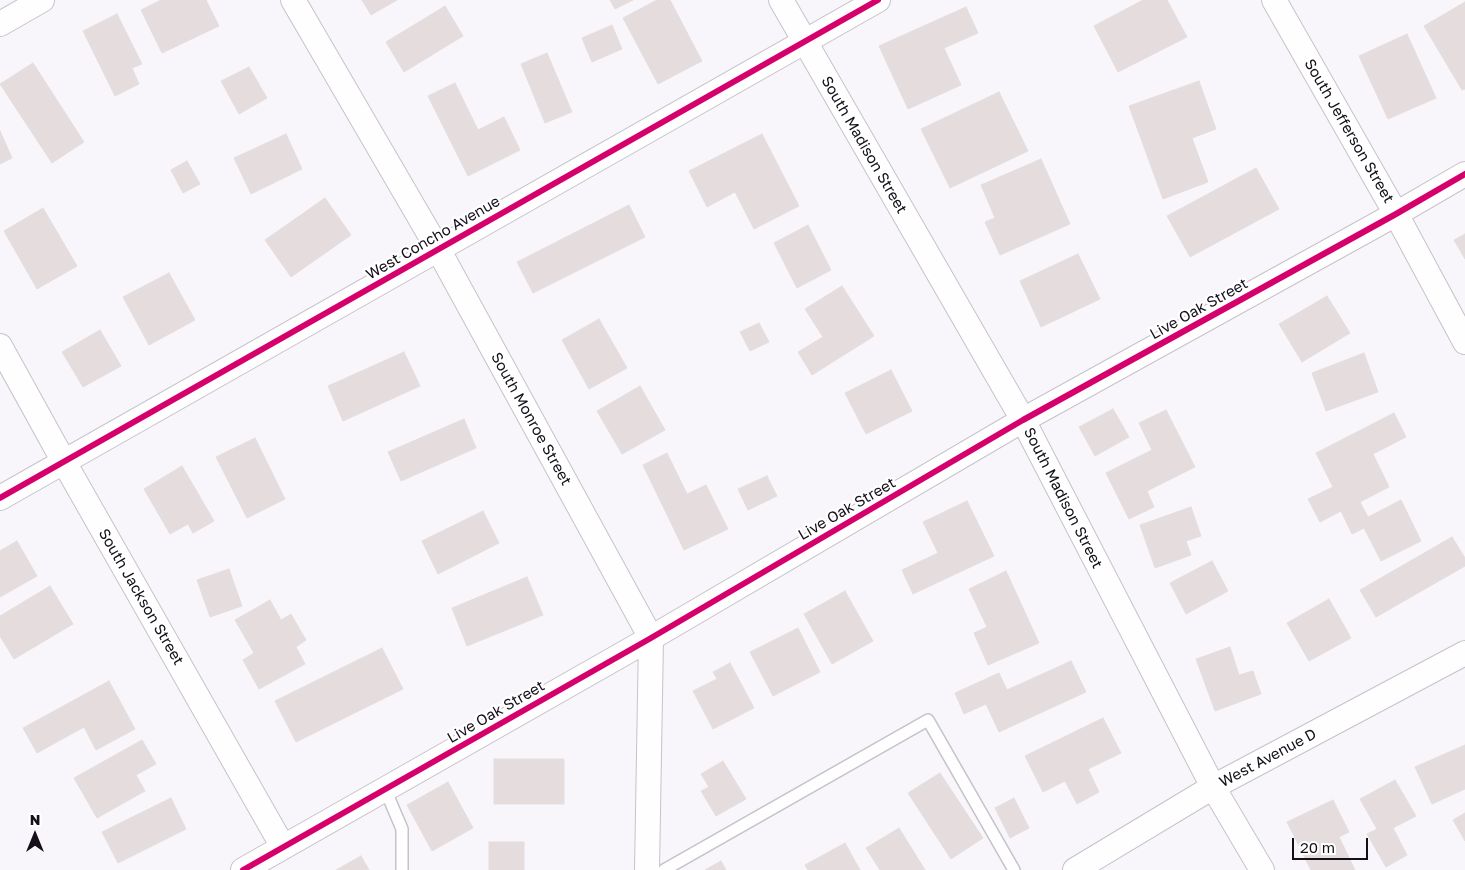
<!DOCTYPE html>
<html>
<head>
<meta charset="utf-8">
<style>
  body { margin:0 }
  #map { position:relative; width:1465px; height:870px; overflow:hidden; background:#f8f6fb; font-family:"Golos Text",sans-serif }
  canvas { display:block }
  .north { position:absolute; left:10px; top:810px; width:50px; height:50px; -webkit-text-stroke:4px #fff; paint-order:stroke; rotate:0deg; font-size:14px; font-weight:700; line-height:20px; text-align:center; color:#140f19 }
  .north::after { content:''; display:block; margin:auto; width:18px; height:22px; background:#140f19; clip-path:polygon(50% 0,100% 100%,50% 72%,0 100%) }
  .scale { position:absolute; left:1292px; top:838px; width:76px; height:22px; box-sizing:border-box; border:2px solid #140f19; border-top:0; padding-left:6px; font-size:15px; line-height:18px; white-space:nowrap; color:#140f19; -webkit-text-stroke:4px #fff; paint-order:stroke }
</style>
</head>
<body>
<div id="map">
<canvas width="1465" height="870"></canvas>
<div class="north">N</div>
<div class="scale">20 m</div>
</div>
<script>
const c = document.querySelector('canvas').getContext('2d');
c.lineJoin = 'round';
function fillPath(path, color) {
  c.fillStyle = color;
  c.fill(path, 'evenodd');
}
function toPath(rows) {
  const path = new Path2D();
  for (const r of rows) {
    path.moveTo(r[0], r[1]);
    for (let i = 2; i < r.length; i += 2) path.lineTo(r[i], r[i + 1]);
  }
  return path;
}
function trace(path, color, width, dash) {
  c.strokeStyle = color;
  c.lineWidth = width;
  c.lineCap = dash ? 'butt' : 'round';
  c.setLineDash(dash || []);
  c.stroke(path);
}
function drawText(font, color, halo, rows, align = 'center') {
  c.font = font + ' "Golos Text",sans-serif';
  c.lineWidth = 4.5;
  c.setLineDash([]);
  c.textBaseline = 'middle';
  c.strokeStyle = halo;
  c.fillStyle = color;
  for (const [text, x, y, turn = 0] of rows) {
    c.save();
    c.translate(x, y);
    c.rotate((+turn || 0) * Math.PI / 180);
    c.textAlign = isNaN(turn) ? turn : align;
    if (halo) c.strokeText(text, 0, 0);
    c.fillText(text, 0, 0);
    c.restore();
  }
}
const building = toPath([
  [161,0,206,0,219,26,162,53,141,10,161,0],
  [362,0,397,0,371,15,362,0],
  [610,0,633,0,615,9,610,0],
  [657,0,670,0,702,61,658,84,623,18,657,0],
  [1143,0,1167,0,1187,37,1118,72,1094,26,1143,0],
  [1465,2,1465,89,1462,90,1424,26,1465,2],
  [445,6,463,36,404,72,386,42,445,6],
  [966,7,978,33,944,48,961,85,908,109,879,46,966,7],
  [117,14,142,64,132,68,139,84,115,96,83,31,117,14],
  [612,25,622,49,592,62,582,38,612,25],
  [1407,34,1436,98,1388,119,1359,56,1407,34],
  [547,53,572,112,545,123,521,64,547,53],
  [33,63,84,142,52,163,0,84,33,63],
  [249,67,267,98,239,114,221,81,249,67],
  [1199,81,1216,129,1192,138,1208,182,1163,199,1129,106,1199,81],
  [455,83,478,130,504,117,520,150,468,176,428,96,455,83],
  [999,92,1028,151,950,188,921,129,999,92],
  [0,131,12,158,0,164,0,131],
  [286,134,302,169,251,194,234,158,286,134],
  [762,134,799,206,754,229,735,192,707,207,689,171,762,134],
  [1041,159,1070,224,1000,255,985,222,995,218,981,185,1041,159],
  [187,161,200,184,183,193,171,170,187,161],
  [1256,168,1279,209,1190,257,1167,216,1256,168],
  [325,198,351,235,291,277,265,240,325,198],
  [629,205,645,237,533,293,517,262,629,205],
  [43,208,77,266,37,289,4,231,43,208],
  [808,225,831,270,797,288,774,243,808,225],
  [1465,234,1465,259,1454,240,1465,234],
  [1078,254,1100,299,1041,327,1020,281,1078,254],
  [169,273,195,320,149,345,123,297,169,273],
  [842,286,874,336,812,375,798,352,823,337,805,309,842,286],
  [1327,296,1350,333,1302,362,1279,324,1327,296],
  [599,319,627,368,589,389,562,340,599,319],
  [759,323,769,342,750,351,740,332,759,323],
  [100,330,121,366,83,387,62,352,100,330],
  [404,352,420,386,343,421,328,386,404,352],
  [1364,353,1378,392,1326,411,1312,373,1364,353],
  [891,370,912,411,866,434,845,393,891,370],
  [640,386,665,430,622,454,597,411,640,386],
  [1113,409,1129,437,1095,456,1079,427,1113,409],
  [1166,410,1195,467,1147,491,1154,507,1129,519,1106,473,1152,450,1139,423,1166,410],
  [1394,413,1406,437,1373,454,1389,487,1360,502,1368,517,1401,500,1421,541,1381,561,1364,528,1352,534,1341,511,1320,522,1308,499,1333,487,1316,453,1394,413],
  [464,419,476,448,401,481,388,452,464,419],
  [255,438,285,499,247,518,216,457,255,438],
  [667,453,687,494,706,485,728,529,684,550,643,465,667,453],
  [182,466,214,521,193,533,188,524,170,534,144,489,182,466],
  [767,476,777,496,748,510,738,489,767,476],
  [967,501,994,556,913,594,902,570,938,553,923,522,967,501],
  [1191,507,1201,536,1186,541,1191,555,1155,568,1140,525,1191,507],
  [483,511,499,543,438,574,422,541,483,511],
  [1452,537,1465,558,1465,566,1376,617,1360,590,1452,537],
  [17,541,37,576,0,597,0,551,17,541],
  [1212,561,1228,591,1186,614,1170,583,1212,561],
  [229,569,242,606,210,617,197,580,229,569],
  [1006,571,1039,643,988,665,974,633,987,627,969,589,1006,571],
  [527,577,543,615,467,646,452,608,527,577],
  [50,586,73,624,14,659,0,636,0,616,50,586],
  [845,591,873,641,832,664,804,614,845,591],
  [1329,599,1351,638,1309,661,1287,623,1329,599],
  [270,600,281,620,291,614,306,640,296,647,305,664,259,689,243,660,254,653,235,620,270,600],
  [798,628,820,672,773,696,750,652,798,628],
  [1230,647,1239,675,1253,671,1261,694,1215,711,1196,659,1230,647],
  [382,648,403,689,296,742,275,701,382,648],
  [1071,661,1086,692,999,732,986,704,964,714,955,693,999,673,1007,690,1071,661],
  [730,663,754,708,713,729,693,691,717,679,713,672,730,663],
  [109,681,135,729,96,750,84,727,37,753,23,728,109,681],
  [1103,718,1121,753,1088,769,1099,792,1077,804,1065,781,1043,792,1025,756,1103,718],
  [142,740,156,764,136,775,145,791,97,818,74,778,142,740],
  [1465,745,1465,789,1432,804,1415,767,1465,745],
  [494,759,564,759,564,804,494,804,494,759],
  [723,761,746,799,716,816,701,791,709,787,701,774,723,761],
  [940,773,983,838,951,859,908,793,940,773],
  [1395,780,1416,816,1393,828,1407,855,1386,867,1367,834,1377,829,1360,799,1395,780],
  [448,782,473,828,432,851,407,805,448,782],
  [171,798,186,829,118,863,102,832,171,798],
  [1014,798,1029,828,1010,838,995,808,1014,798],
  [1333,800,1349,832,1339,837,1355,870,1311,870,1287,822,1333,800],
  [1465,813,1465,841,1453,820,1465,813],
  [899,828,925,870,880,870,866,848,899,828],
  [489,842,524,842,524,870,489,870,489,842],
  [845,843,860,870,808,870,805,865,845,843],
  [361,856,369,870,336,870,361,856],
  [721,861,726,870,705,870,721,861]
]);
const lane = toPath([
  [385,789,402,829,402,870],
  [664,870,928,720,1014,870]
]);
const street = toPath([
  [293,0,438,249,651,638,647,870],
  [781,0,1023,420,1213,787,1262,870],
  [1274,0,1396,214,1465,342],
  [0,24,42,0],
  [0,346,64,462,283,847],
  [0,498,878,0],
  [243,870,651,638,1023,420,1396,214,1465,174],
  [1075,870,1213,787,1465,653]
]);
const cycleway = toPath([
  [0,498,878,0],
  [243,870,651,638,1023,420,1396,214,1465,174]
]);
const streetNames = [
  ["South Jefferson Street",1349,131,60],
  ["South Madison Street",864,145,60],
  ["West Concho Avenue",433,238,-30],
  ["Live Oak Street",1199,309,-29],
  ["South Monroe Street",531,419,61],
  ["South Madison Street",1063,498,63],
  ["Live Oak Street",847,509,-30],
  ["South Jackson Street",141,597,60],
  ["Live Oak Street",496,712,-30],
  ["West Avenue D",1268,758,-28]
];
fillPath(building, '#e5dddd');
trace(building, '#e5dddd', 1);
trace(lane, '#c6c2ca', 14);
trace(street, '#c6c2ca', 26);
trace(lane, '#fefefe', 11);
trace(street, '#fefefe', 24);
trace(cycleway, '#d6006c', 6);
drawText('15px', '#140f19', '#fff', streetNames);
</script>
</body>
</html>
